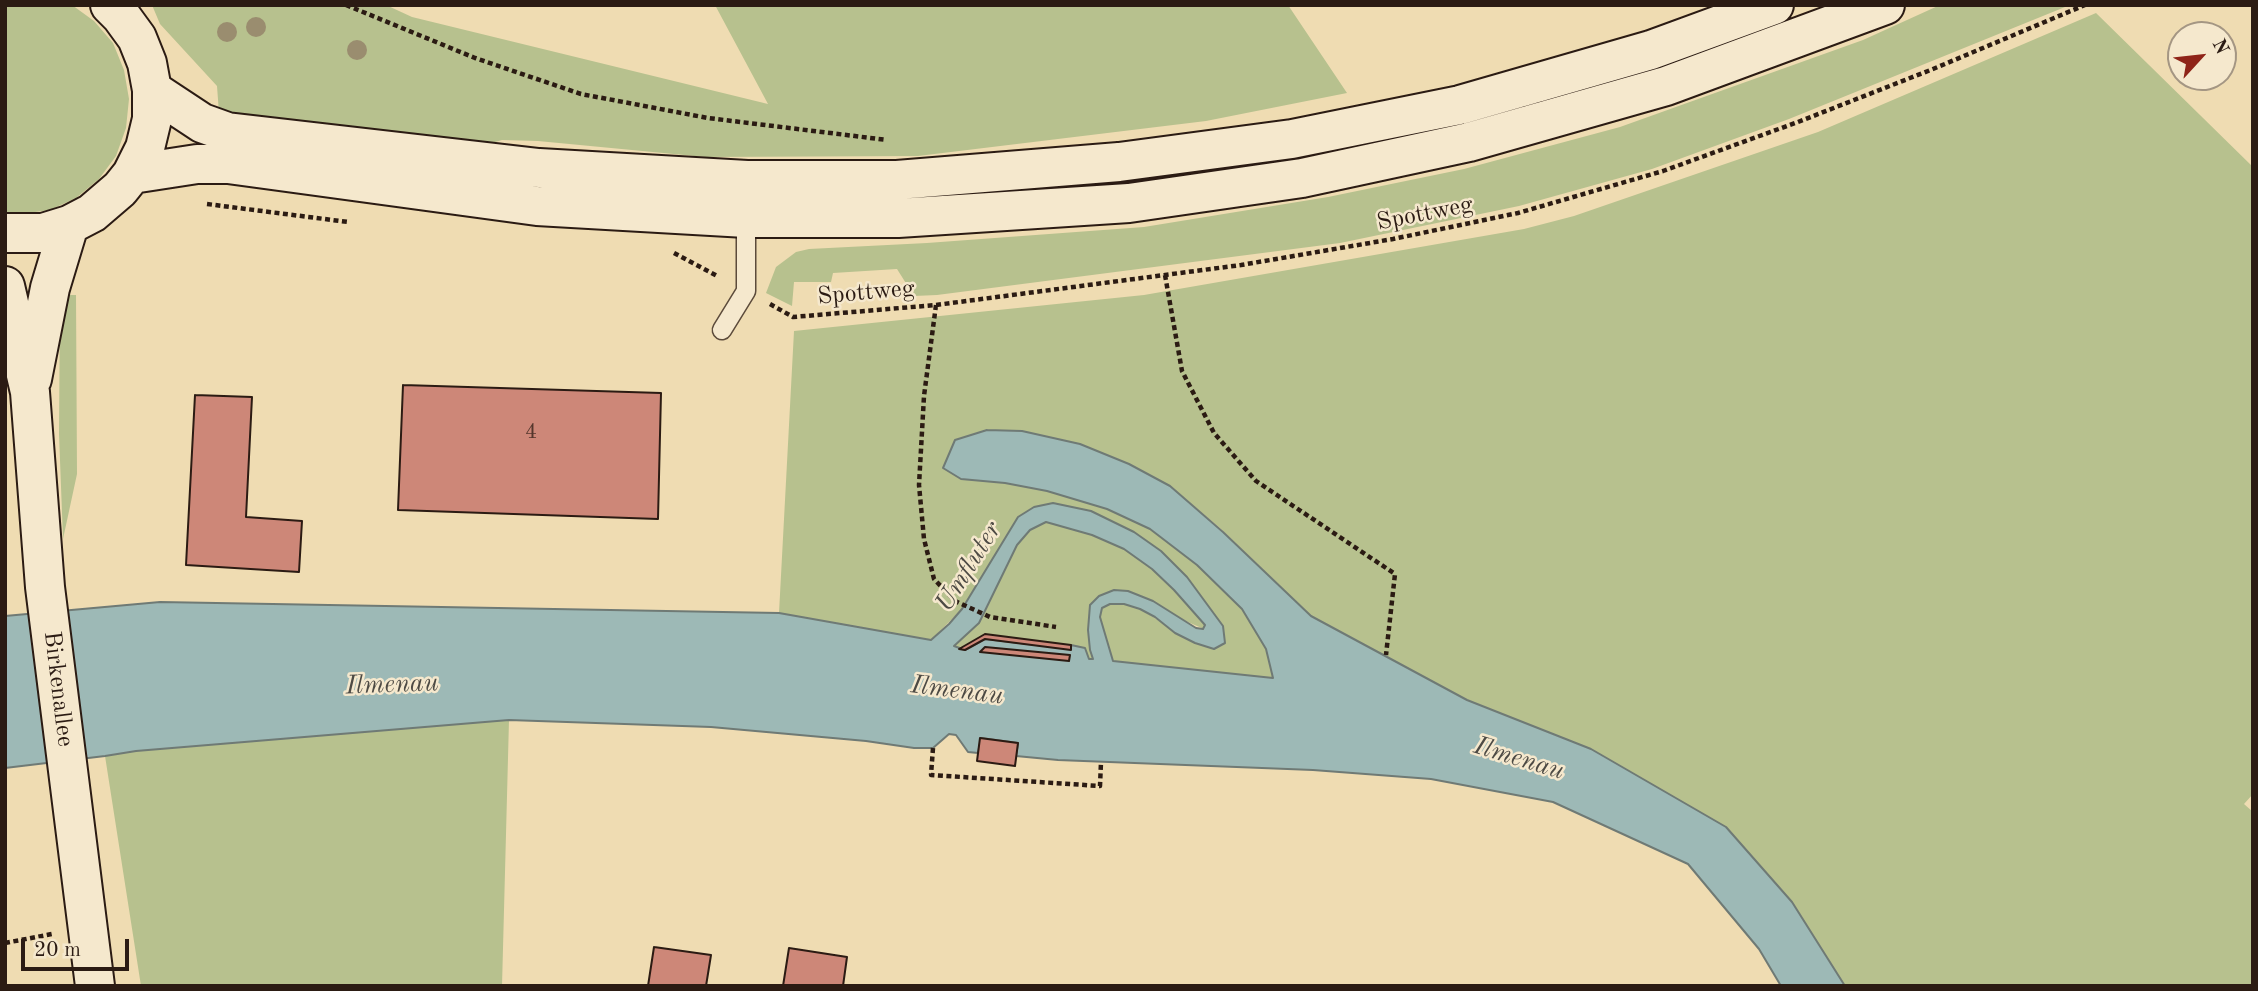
<!DOCTYPE html>
<html>
<head>
<meta charset="utf-8">
<style>
  body { margin:0 }
  #map { position:relative; width:2258px; height:991px; overflow:hidden; background:#efdcb2; font-family:"Old Standard TT",serif }
  canvas { display:block }
  .frame { position:absolute; inset:0; border:7px solid #2b1b13; pointer-events:none }
  .north { position:absolute; left:2167px; top:21px; width:70px; height:70px; box-sizing:border-box; background:#f5e8cd; border:2px solid #a49683; border-radius:50%; rotate:63deg; font-size:19px; font-weight:700; line-height:28px; text-align:center; color:#2b1b13 }
  .north::after { content:''; display:block; margin:auto; width:24px; height:32px; background:#8f2418; clip-path:polygon(50% 0,100% 100%,50% 72%,0 100%) }
  .scale { position:absolute; left:21px; top:939px; width:108px; height:32px; box-sizing:border-box; border:4px solid #2b1b13; border-top:0; padding-left:9px; font-size:21px; line-height:24px; white-space:nowrap; color:#2b1b13; -webkit-text-stroke:5px #f5e8cd; paint-order:stroke }
</style>
</head>
<body>
<div id="map">
<canvas width="2258" height="991"></canvas>
<div class="frame"></div>
<div class="north">N</div>
<div class="scale">20 m</div>
</div>
<script>
const c = document.querySelector('canvas').getContext('2d');
c.lineJoin = 'round';
function fillPath(path, color) {
  c.fillStyle = color;
  c.fill(path, 'evenodd');
}
function toPath(rows) {
  const path = new Path2D();
  for (const r of rows) {
    path.moveTo(r[0], r[1]);
    for (let i = 2; i < r.length; i += 2) path.lineTo(r[i], r[i + 1]);
  }
  return path;
}
function trace(path, color, width, dash) {
  c.strokeStyle = color;
  c.lineWidth = width;
  c.lineCap = dash ? 'butt' : 'round';
  c.setLineDash(dash || []);
  c.stroke(path);
}
function drawText(font, color, halo, rows, align = 'center') {
  c.font = font + ' "Old Standard TT",serif';
  c.lineWidth = 5;
  c.setLineDash([]);
  c.textBaseline = 'middle';
  c.strokeStyle = halo;
  c.fillStyle = color;
  for (const [text, x, y, turn = 0] of rows) {
    c.save();
    c.translate(x, y);
    c.rotate((+turn || 0) * Math.PI / 180);
    c.textAlign = isNaN(turn) ? turn : align;
    if (halo) c.strokeText(text, 0, 0);
    c.fillText(text, 0, 0);
    c.restore();
  }
}
const green = toPath([
  [5,5,72,5,94,21,113,43,124,70,129,99,126,128,116,156,99,179,76,198,50,210,20,214,5,213],
  [152,5,386,5,412,17,768,104,715,5,1288,5,1347,93,1206,121,918,156,705,157,538,141,502,140,475,148,219,113,217,86,160,24],
  [1940,5,2070,5,1789,119,1652,169,1519,206,1340,243,937,295,914,296,897,269,833,273,831,282,794,282,792,306,766,293,776,267,796,252,809,249,927,243,1144,227,1328,197,1464,169,1620,127,1863,40],
  [2096,13,2253,167,2253,794,2244,804,2253,812,2253,986,1845,986,1792,902,1726,827,1591,749,1467,700,1311,616,1220,528,1170,486,1129,464,1080,444,1022,431,1006,483,1047,491,1107,509,1150,529,1197,565,1242,609,1266,649,1273,678,1113,661,1100,617,1102,608,1110,604,1124,604,1140,609,1195,643,1223,626,1187,577,1161,551,1134,532,1091,511,1053,503,1033,507,1018,518,962,609,931,640,779,613,794,331,1144,295,1524,229,1574,216,1818,132],
  [60,295,76,295,77,474,63,539,59,434],
  [1046,522,1092,535,1124,549,1152,569,1174,590,1206,625,1204,629,1181,619,1099,596,1094,659,1089,659,1085,648,985,634,959,649,954,645,979,623,1016,545,1030,530],
  [509,720,502,986,141,986,105,756,136,751]
]);
const water = toPath([
  [987,430,1022,431,1080,444,1129,464,1170,486,1223,532,1311,616,1467,700,1591,749,1726,827,1792,902,1845,986,1781,986,1759,949,1688,864,1553,802,1431,779,1313,770,1058,760,1016,756,1018,743,981,738,978,753,968,752,956,735,949,734,933,748,914,748,866,741,711,727,509,720,136,751,105,756,5,768,5,616,160,602,779,613,931,640,949,624,962,609,1018,517,1034,507,1053,503,1091,511,1134,532,1161,551,1187,577,1223,626,1225,643,1214,649,1195,643,1175,633,1155,617,1140,609,1124,604,1110,604,1102,608,1100,617,1113,661,1273,678,1266,649,1242,609,1197,565,1150,529,1107,509,1047,491,1005,483,961,479,943,468,955,440,987,430],
  [1046,522,1092,535,1124,549,1152,569,1174,590,1205,625,1203,629,1196,628,1153,601,1128,591,1114,590,1099,596,1090,605,1088,630,1090,650,1093,659,1089,659,1085,648,1071,645,1071,649,985,639,965,650,954,646,979,623,1017,545,1030,530,1046,522]
]);
const building = toPath([
  [403,385,661,393,658,519,398,510,403,385],
  [195,395,252,397,246,517,302,521,299,572,186,565,195,395],
  [985,634,1071,645,1071,650,985,639,965,650,959,649,985,634],
  [985,647,1070,655,1069,661,980,652,985,647],
  [980,738,1018,743,1015,766,977,761,980,738],
  [654,947,711,955,706,986,648,986,654,947],
  [789,948,847,957,843,986,783,986,789,948]
]);
const path = toPath([
  [346,5,475,58,581,94,708,118,887,140],
  [207,204,348,222],
  [674,253,719,277],
  [1165,275,1182,371,1214,433,1256,481,1395,574,1386,655],
  [770,304,793,317,936,305,1241,265,1393,239,1518,213,1663,171,1798,122,1933,69,2085,5],
  [936,305,924,396,919,485,924,539,934,579,955,601,990,617,1056,627],
  [933,748,931,775,1100,786,1101,762],
  [5,943,52,934]
]);
const service = toPath([
  [722,330,746,291,746,215]
]);
const secondary = toPath([
  [152,90,202,123,227,132,539,168,747,180,897,180,1119,162,1292,139,1460,105,1651,50,1774,5],
  [132,174,197,164,228,164,537,206,746,218,898,218,1129,203,1302,178,1469,142,1666,86,1885,5],
  [5,233,43,233,69,225,92,213,120,189,132,174,145,148,152,119,152,90,147,63,137,38,121,16,110,5],
  [5,286,30,392,45,587,95,986],
  [32,379,50,288,69,225]
]);
const trees = [
  [256,27],
  [227,32],
  [357,50]
];
const numberNames = [
  ["4",531,432]
];
const streetNames = [
  ["Spottweg",1425,214,-11],
  ["Spottweg",866,293,-5],
  ["Birkenallee",58,689,83]
];
const waterNames = [
  ["Umfluter",969,567,-58],
  ["Ilmenau",392,685,-2],
  ["Ilmenau",957,691,7],
  ["Ilmenau",1519,759,17]
];
fillPath(green, '#b7c18e');
fillPath(water, '#9db9b6');
trace(water, '#6f7a75', 2);
fillPath(building, '#cd8778');
trace(building, '#2b1b13', 2);
trace(service, '#5c4b3b', 21);
trace(secondary, '#2b1b13', 42);
trace(path, '#2b1b13', 4.5, [5, 3.5]);
trace(service, '#f5e8cd', 18);
trace(secondary, '#f5e8cd', 38);
c.fillStyle = '#9a8d6f';
for (const [x, y] of trees) {
  c.beginPath();
  c.arc(x, y, 10, 0, 2 * Math.PI);
  c.fill();
}
drawText('21px', '#54362c', null, numberNames);
drawText('24px', '#2b1b13', '#f5e8cd', streetNames);
drawText('italic 26px', '#4d4a44', '#f5e8cd', waterNames);
</script>
</body>
</html>
